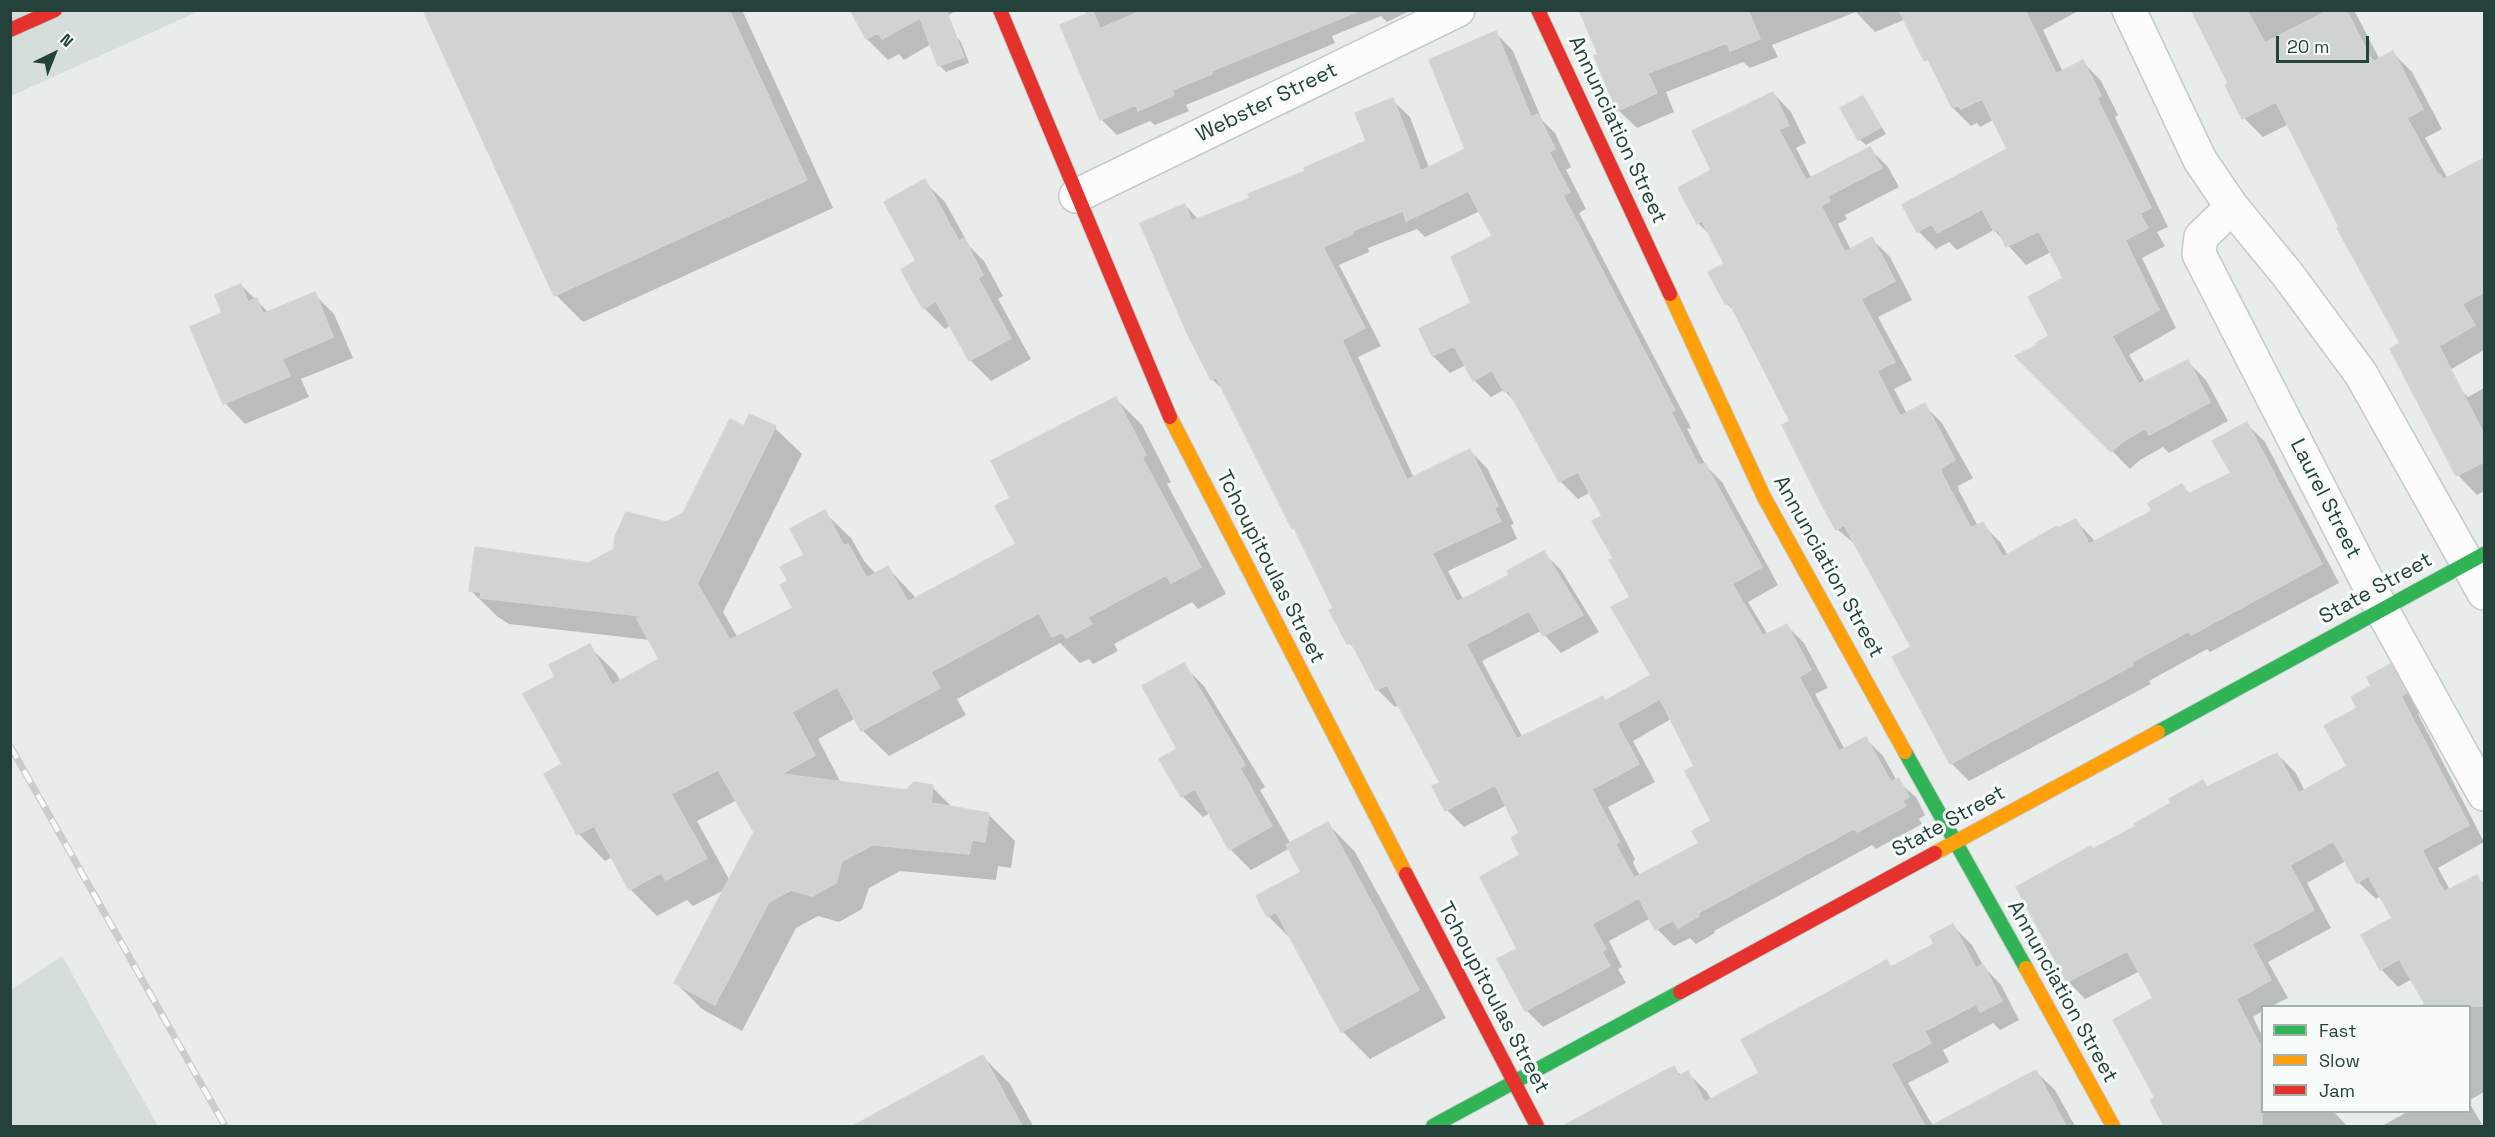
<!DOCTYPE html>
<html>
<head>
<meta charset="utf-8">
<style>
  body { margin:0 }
  #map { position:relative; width:2495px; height:1137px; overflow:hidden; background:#e8edeb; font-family:"Space Grotesk",sans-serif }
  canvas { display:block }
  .frame { position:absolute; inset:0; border:12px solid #24423a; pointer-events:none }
  .legend { position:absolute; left:2261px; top:1005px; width:210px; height:108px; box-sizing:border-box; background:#f7fbf9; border:2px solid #a3b1ad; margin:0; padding:8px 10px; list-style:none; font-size:18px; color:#24423a }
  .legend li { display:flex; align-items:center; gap:12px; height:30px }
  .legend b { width:30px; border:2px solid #a3b1ad }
  .north { position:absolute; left:24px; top:24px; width:60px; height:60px; -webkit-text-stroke:4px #f7fbf9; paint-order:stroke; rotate:43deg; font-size:16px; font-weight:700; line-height:24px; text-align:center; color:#24423a }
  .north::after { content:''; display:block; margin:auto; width:21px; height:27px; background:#24423a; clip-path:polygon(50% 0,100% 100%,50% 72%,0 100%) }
  .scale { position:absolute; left:2276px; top:36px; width:93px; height:27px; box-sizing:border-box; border:3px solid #24423a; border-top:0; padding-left:8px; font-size:18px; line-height:21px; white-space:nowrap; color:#24423a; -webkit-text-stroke:4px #f7fbf9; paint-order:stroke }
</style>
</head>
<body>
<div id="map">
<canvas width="2495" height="1137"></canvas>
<div class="frame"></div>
<ul class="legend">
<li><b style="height:8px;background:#30b455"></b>Fast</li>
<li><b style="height:8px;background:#ff9f0a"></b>Slow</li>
<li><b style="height:8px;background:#e5322d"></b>Jam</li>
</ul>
<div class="north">N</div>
<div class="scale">20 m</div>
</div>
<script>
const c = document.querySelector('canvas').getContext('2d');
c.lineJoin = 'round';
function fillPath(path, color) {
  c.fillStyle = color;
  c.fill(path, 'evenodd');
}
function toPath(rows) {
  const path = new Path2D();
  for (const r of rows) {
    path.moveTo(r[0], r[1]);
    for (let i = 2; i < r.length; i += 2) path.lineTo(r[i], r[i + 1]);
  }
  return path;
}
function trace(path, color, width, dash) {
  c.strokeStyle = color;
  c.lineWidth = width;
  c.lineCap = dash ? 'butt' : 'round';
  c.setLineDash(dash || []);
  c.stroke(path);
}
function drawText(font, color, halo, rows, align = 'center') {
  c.font = font + ' "Space Grotesk",sans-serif';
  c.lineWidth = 6;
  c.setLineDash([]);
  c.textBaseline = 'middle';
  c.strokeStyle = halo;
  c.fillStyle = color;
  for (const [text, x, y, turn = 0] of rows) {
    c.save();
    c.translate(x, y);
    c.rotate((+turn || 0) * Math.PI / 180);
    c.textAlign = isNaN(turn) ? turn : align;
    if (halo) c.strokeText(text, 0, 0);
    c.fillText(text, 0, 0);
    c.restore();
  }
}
const built = toPath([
  [11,10,199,11,11,96],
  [62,956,158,1126,11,1126,11,990]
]);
const shadow = toPath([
  [424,10,742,10,833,208,583,322,556,295],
  [851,10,957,10,941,20,961,42,969,63,946,72,939,65,931,44,904,60,899,54,888,60,867,39],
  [1086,10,1412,10,1387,22,1381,16,1332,36,1335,43,1186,105,1189,111,1155,125,1150,121,1117,135,1101,119],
  [1581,10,2080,10,2043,30,2063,72,2083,62,2101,81,2118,115,2115,117,2168,227,2157,232,2165,246,2142,258,2176,328,2129,355,2145,382,2188,362,2206,380,2228,421,2169,453,2163,447,2140,460,2130,469,2018,356,2040,346,2051,336,2065,279,2051,252,2026,265,1994,230,1957,250,1949,242,1936,249,1918,231,2009,150,1993,120,1980,127,1977,123,1971,126,1953,108,1906,19,1875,32,1856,12,1772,45,1778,57,1750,68,1743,62,1666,92,1674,112,1637,128,1618,110],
  [2191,10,2354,10,2380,60,2393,53,2412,72,2442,129,2425,138,2448,179,2478,163,2484,170,2484,350,2431,381,2341,228,2289,124,2263,137,2244,118,2230,84],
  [1496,33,1513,51,1542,120,1555,133,1571,167,1566,170,1586,209,1579,213,1691,428,1687,429,1706,466,1722,482,1778,585,1748,602,1768,635,1787,626,1804,643,1828,688,1815,694,1845,750,1866,739,1883,756,1897,781,1916,797,1925,815,1919,819,1922,824,1876,849,1872,845,1714,931,1715,933,1696,944,1690,938,1674,946,1657,929,1651,918,1609,941,1622,967,1618,969,1626,983,1543,1027,1526,1010,1519,949,1521,834,1507,805,1464,827,1447,810,1442,783,1399,705,1395,707,1377,689,1359,654,1349,643,1331,610,1335,608,1225,392,1212,379,1185,205,1199,220,1252,199,1368,141,1392,100,1410,117,1429,168,1467,150],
  [1480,211,1494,236,1473,304,1433,356,1450,373,1466,365,1474,380,1491,397,1504,390,1516,403,1560,481,1578,499,1591,492,1604,516,1615,558,1632,597,1653,676,1607,702,1603,698,1523,738,1482,661,1541,631,1561,653,1599,632,1561,570,1544,553,1511,576,1464,601,1448,571,1517,539,1511,525,1514,524,1487,468,1470,451,1414,478,1358,357,1381,346,1339,265,1369,252,1368,248,1417,229,1425,237],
  [1671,719,1696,767,1713,821,1701,844,1640,876,1633,863,1635,859,1608,807,1655,782,1633,741],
  [1773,93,1791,112,1806,143,1796,148,1812,179,1870,149,1888,167,1899,187,1845,215,1847,219,1838,224,1851,250,1872,239,1890,257,1912,300,1878,317,1912,380,1894,389,1907,414,1924,405,1942,423,1973,478,1958,486,1959,491,1978,526,1982,524,2000,542,2008,555,2076,521,2096,542,2154,512,2182,485,2191,495,2233,474,2247,424,2265,442,2339,583,2210,652,2207,649,2149,681,2151,684,1969,781,1951,763,1913,647,1857,546,1837,529,1792,422,1736,313,1726,303,1710,272,1726,265,1710,235,1698,223,1713,171],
  [1863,98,1886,134,1866,145,1859,139],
  [924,181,945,202,970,247,984,261,1003,296,998,299,1031,359,991,381,970,360,951,325,945,329,924,308,918,262],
  [241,285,269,313,314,294,334,314,353,358,301,379,309,397,245,424,225,403,192,327,224,314],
  [2459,388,2468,397,2484,388,2484,491,2477,495,2458,475,2422,408],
  [1116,399,1142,425,1171,482,1167,484,1226,594,1198,609,1192,602,1114,644,1118,651,1093,664,1089,659,1080,663,1060,643,957,699,966,715,889,756,862,730,856,718,818,739,841,783,907,791,932,787,954,809,988,814,1015,841,1011,868,998,866,996,880,900,871,869,888,862,909,839,922,818,916,796,928,742,1031,702,1009,676,983,726,889,693,906,687,900,657,916,630,889,612,857,605,861,579,834,546,775,564,765,557,677,589,646,616,673,621,682,661,660,650,640,509,624,498,617,471,591,589,565,685,515,745,428,750,416,775,428,802,454,723,612,738,638,795,608,790,581,806,555,824,512,851,538,864,561,876,574,888,568,917,599,1018,545,1012,498],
  [737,800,756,832,730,881,697,821],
  [1183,665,1204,686,1265,787,1260,790,1291,844,1328,824,1355,852,1446,1018,1370,1059,1343,1032,1294,942,1268,916,1303,873,1290,848,1251,870,1230,849,1210,813,1203,817,1182,796,1179,749],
  [2390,666,2408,684,2423,711,2418,714,2484,842,2438,868,2450,890,2477,876,2484,884,2484,1092,2470,1100,2470,1006,2420,1006,2426,1003,2412,979,2398,987,2381,969,2394,919,2381,896,2376,899,2358,882,2346,861,2307,883,2331,928,2268,962,2288,998,2272,1006,2262,1006,2262,1011,2253,1017,2262,1036,2262,1112,2334,1112,2347,1126,2165,1126,2152,1101,2157,1098,2155,999,2140,971,2085,999,2068,981,2093,850,2138,827,2203,782,2209,788,2277,754,2295,772,2305,791,2349,767,2359,708],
  [1953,926,1972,945,1984,967,2001,985,2019,1020,2000,1030,1993,1023,1943,1050,1949,1062,1908,1083,1930,1121,1935,1126,2036,1072,2055,1090,2075,1126,1599,1126,1592,1112,1674,1068,1682,1076,1688,1073,1707,1092,1712,1101,1761,1074,1887,962,1893,967,1936,944],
  [983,1057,1010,1084,1033,1126,887,1126,880,1114],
  [2470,1104,2483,1126,2382,1126,2407,1112,2470,1112]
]);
const building = toPath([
  [423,10,729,10,807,180,554,296,423,10],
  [850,10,946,10,964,57,938,66,920,18,882,39,878,33,866,39,850,10],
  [1143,10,1359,11,1211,71,1212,74,1172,90,1174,95,1138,111,1136,105,1100,120,1060,25,1093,11,1100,29,1143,10],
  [1579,10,1748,10,1760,39,1730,51,1727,43,1648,73,1657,93,1617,111,1594,56,1598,54,1579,10],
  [1899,10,2025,10,2056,74,2083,60,2101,96,2097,98,2151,208,2140,213,2148,228,2125,240,2159,310,2112,336,2139,384,2188,360,2210,402,2149,435,2146,428,2122,442,2111,452,2015,356,2038,345,2036,343,2049,336,2028,297,2063,278,2039,231,2006,247,1998,230,1994,232,1982,209,1937,233,1932,224,1917,232,1902,205,2007,149,1982,99,1961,109,1958,105,1952,108,1928,59,1924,61,1899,10],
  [2191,10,2247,10,2265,43,2329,10,2346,10,2373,62,2393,51,2423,109,2407,118,2438,175,2440,174,2443,180,2484,158,2484,292,2462,304,2475,325,2439,346,2484,434,2484,462,2456,476,2390,349,2400,343,2337,228,2339,227,2276,102,2242,119,2225,85,2228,83,2191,10],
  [1496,31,1531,117,1538,114,1555,149,1549,152,1570,192,1563,195,1675,410,1671,412,1699,466,1705,463,1762,567,1732,584,1763,636,1787,624,1811,670,1799,677,1839,751,1866,737,1891,782,1899,778,1909,797,1903,801,1906,806,1857,832,1855,828,1698,913,1699,916,1678,928,1673,920,1655,930,1639,898,1592,924,1606,949,1602,952,1610,966,1525,1011,1497,959,1517,949,1480,877,1520,855,1511,838,1519,833,1495,785,1445,811,1432,786,1440,783,1387,685,1376,690,1351,642,1347,644,1329,610,1333,608,1294,528,1292,529,1216,377,1211,380,1187,333,1140,223,1185,204,1192,221,1250,198,1248,194,1305,171,1304,168,1366,141,1355,113,1393,98,1421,171,1465,149,1429,60,1496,31],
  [1468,191,1492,236,1451,257,1471,303,1419,329,1432,356,1454,346,1473,381,1492,370,1504,392,1508,390,1559,482,1578,472,1602,516,1592,521,1613,558,1609,560,1630,597,1611,607,1651,675,1605,701,1603,696,1517,739,1466,644,1529,611,1543,636,1583,615,1544,551,1507,571,1509,575,1457,602,1432,553,1501,521,1494,508,1498,506,1470,449,1407,480,1342,340,1365,328,1323,247,1353,234,1352,231,1403,211,1406,221,1468,191],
  [1660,699,1694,766,1685,771,1711,821,1692,831,1699,843,1634,878,1616,845,1619,841,1592,789,1639,764,1617,723,1660,699],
  [1773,92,1789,125,1779,130,1806,180,1870,147,1882,168,1828,196,1830,201,1821,206,1845,252,1872,237,1895,281,1861,299,1895,362,1877,371,1900,416,1925,403,1955,460,1941,468,1941,472,1971,528,1983,522,2003,557,2057,526,2058,528,2076,519,2089,544,2152,511,2148,503,2182,484,2188,494,2231,473,2212,441,2247,422,2322,564,2191,635,2189,631,2132,662,2133,665,1950,764,1892,657,1911,647,1844,525,1836,530,1823,507,1782,425,1790,421,1729,302,1725,304,1708,272,1724,264,1702,221,1697,224,1678,188,1711,170,1692,131,1773,92],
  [1863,96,1881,127,1858,140,1840,108,1863,96],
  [925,179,959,241,964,238,983,275,978,278,1011,338,969,361,936,301,923,309,901,270,916,261,884,202,925,179],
  [241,284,248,302,257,298,263,314,315,292,333,337,282,359,290,376,223,404,190,327,222,313,215,295,241,284],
  [1116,397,1146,455,1142,457,1201,567,1171,583,1166,575,1088,617,1092,624,1066,638,1062,632,1052,637,1039,613,931,672,940,688,861,731,837,687,792,712,815,755,781,774,906,790,914,782,933,785,931,803,989,813,985,842,972,840,969,854,873,845,842,861,836,883,812,896,791,890,769,902,715,1005,674,983,754,832,718,770,671,794,707,858,666,880,661,873,629,890,594,826,577,835,544,774,562,764,523,694,555,677,549,665,590,644,612,685,659,659,637,619,642,616,480,598,481,592,469,591,475,547,589,563,614,549,615,537,626,512,666,522,683,513,730,419,744,426,749,414,776,426,697,584,730,640,793,608,780,585,788,581,780,567,804,555,790,529,825,510,844,546,848,544,867,578,888,566,908,602,1016,544,995,506,1010,498,991,461,1116,397],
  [1184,663,1245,765,1240,768,1272,826,1229,850,1195,789,1181,797,1159,759,1177,749,1142,686,1184,663],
  [2391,664,2407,693,2401,696,2469,825,2422,850,2444,892,2477,875,2484,888,2484,1006,2426,1006,2399,959,2380,970,2361,935,2392,918,2368,876,2357,883,2333,841,2290,865,2314,910,2252,944,2271,980,2236,999,2262,1049,2262,1126,2164,1126,2150,1100,2155,1098,2113,1020,2153,998,2127,951,2067,982,2016,887,2091,846,2093,849,2136,826,2134,824,2171,803,2169,799,2203,780,2207,787,2277,753,2299,793,2347,766,2324,726,2357,708,2351,697,2371,686,2367,677,2391,664],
  [1328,822,1419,990,1341,1032,1276,912,1267,917,1256,896,1301,872,1286,845,1328,822],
  [1953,924,1976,968,1983,964,2002,1001,1980,1012,1976,1004,1925,1031,1931,1043,1891,1064,1925,1126,1563,1126,1674,1066,1679,1076,1688,1071,1705,1102,1759,1073,1741,1040,1887,960,1891,967,1934,944,1930,936,1953,924],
  [983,1055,1022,1126,853,1126,983,1055],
  [2036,1070,2066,1126,1931,1126,2036,1070]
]);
const street = toPath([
  [2129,10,2200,160,2232,207,2288,275,2361,374,2484,593],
  [1076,196,1458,10],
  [2232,207,2201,237,2199,254,2382,610,2484,794]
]);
const fast = toPath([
  [2158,732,2484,554],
  [1905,752,2026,968],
  [1433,1126,1680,992]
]);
const slow = toPath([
  [1670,294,1764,497,1905,752],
  [1170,417,1406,874],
  [1935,853,2158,732],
  [2026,968,2113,1126]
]);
const jam = toPath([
  [1000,10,1170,417],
  [1538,10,1670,294],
  [10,30,55,10],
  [1406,874,1537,1126],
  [1680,992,1935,853]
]);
const rail = toPath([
  [10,746,225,1126]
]);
const streetNames = [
  ["Webster Street",1267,103,-26],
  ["Annunciation Street",1617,130,65],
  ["Laurel Street",2325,499,63],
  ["Tchoupitoulas Street",1270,567,63],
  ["Annunciation Street",1828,567,61],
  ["State Street",2376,589,-29],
  ["State Street",1949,822,-29],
  ["Annunciation Street",2062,992,61],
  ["Tchoupitoulas Street",1493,998,62]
];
fillPath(built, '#d6dedb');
fillPath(shadow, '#0003');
fillPath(building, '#cfd4d2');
trace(building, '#d1d6d4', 1.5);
trace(street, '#c5cac8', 36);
trace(fast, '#c3cbc8', 16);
trace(slow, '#c3cbc8', 16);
trace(jam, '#c3cbc8', 16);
trace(street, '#fcfcfc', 33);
trace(fast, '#30b455', 14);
trace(slow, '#ff9f0a', 14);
trace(jam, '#e5322d', 14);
trace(rail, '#c9cdcc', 7);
trace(rail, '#f7fbf9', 4.5, [14]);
drawText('21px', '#24423a', '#f7fbf9', streetNames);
</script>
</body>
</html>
